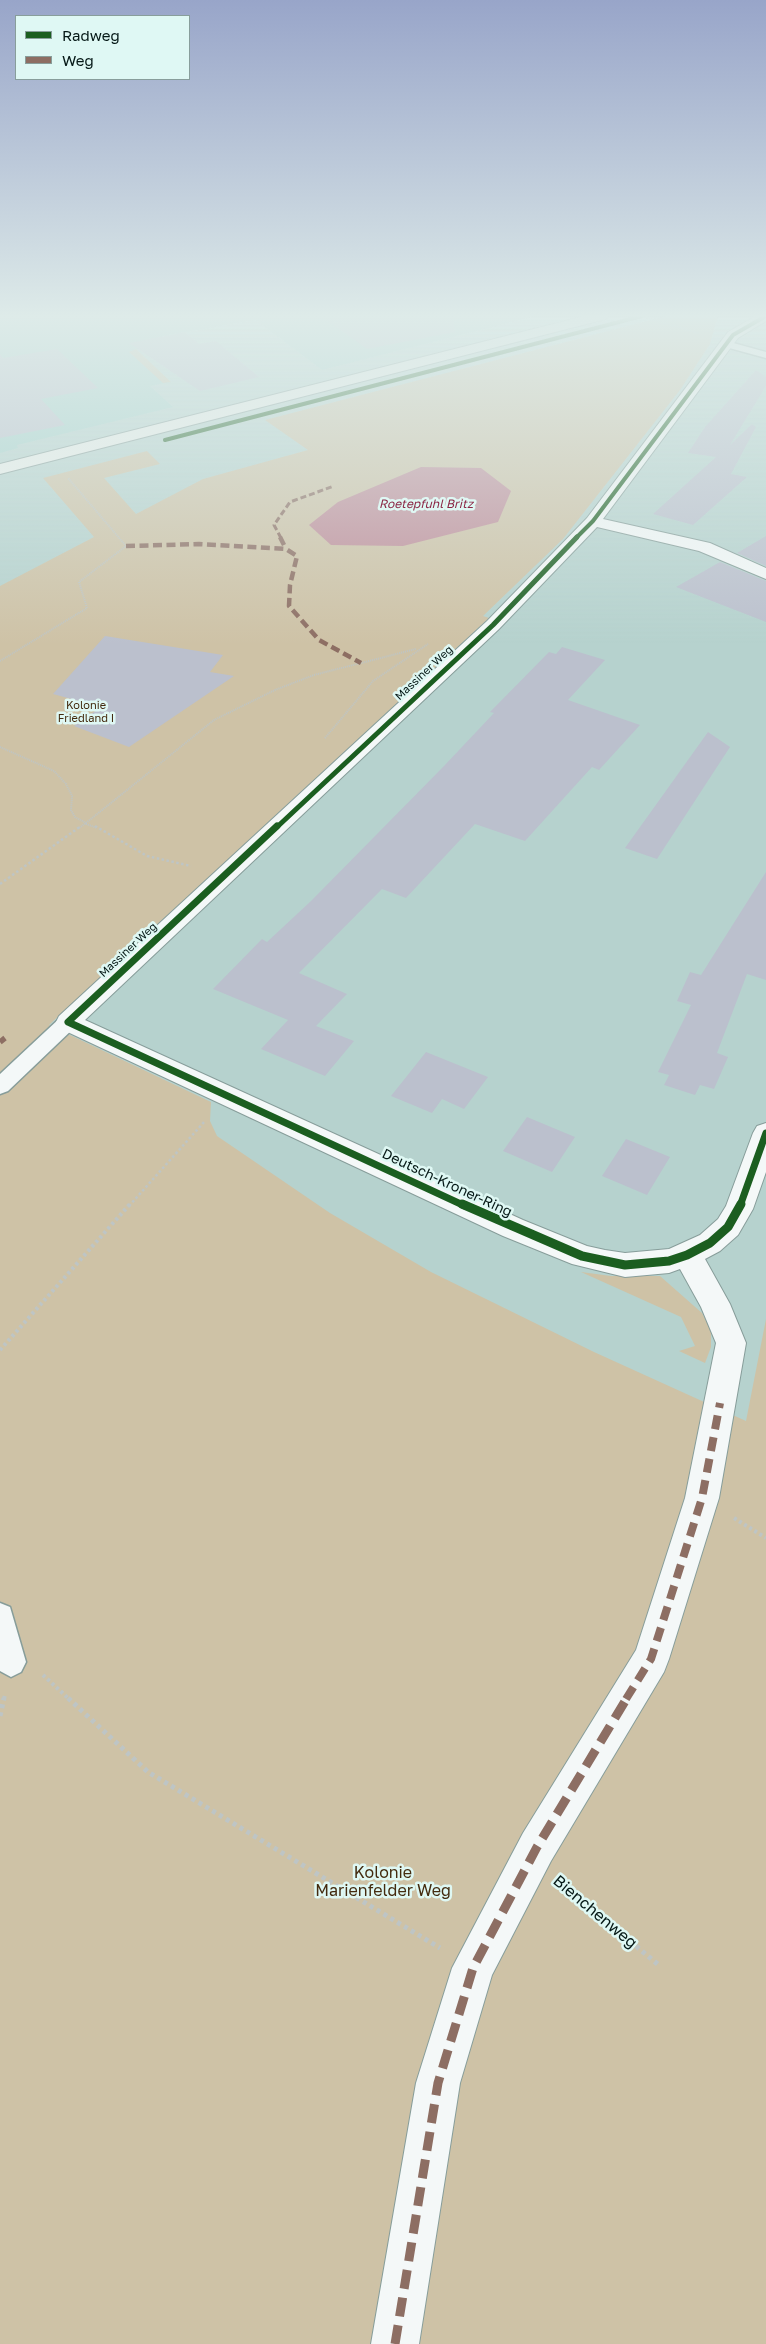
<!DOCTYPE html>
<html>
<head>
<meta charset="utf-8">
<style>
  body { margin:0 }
  #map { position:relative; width:766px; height:2344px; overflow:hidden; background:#b6d2ce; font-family:"Golos Text",sans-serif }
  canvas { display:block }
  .legend { position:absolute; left:15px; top:15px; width:175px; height:65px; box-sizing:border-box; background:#dff8f4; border:1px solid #889e9b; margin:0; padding:6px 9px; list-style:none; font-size:15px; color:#051816 }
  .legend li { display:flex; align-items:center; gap:10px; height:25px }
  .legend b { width:25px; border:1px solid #889e9b }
</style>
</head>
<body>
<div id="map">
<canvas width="766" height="2344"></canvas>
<ul class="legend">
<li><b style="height:6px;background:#1b5e20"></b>Radweg</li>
<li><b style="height:6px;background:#8d6e63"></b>Weg</li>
</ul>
</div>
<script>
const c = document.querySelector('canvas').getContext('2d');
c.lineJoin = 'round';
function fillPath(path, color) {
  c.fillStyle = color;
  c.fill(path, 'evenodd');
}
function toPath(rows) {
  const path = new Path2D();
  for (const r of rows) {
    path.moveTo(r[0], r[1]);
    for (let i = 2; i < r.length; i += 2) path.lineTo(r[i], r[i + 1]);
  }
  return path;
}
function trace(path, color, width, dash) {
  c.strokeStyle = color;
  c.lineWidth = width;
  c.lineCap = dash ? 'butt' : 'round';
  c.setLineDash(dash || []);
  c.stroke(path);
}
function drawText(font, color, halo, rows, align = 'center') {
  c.font = font + ' "Golos Text",sans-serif';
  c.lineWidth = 5;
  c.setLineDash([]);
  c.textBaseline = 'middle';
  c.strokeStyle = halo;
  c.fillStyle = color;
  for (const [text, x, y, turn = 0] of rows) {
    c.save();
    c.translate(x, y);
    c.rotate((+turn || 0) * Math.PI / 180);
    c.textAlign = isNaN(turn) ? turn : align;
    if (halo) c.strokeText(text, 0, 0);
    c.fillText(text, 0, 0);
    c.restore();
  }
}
const built = toPath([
  [0,316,536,316,322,370,256,320,163,336,156,342,136,350,171,382,150,386,173,407,17,445,18,448,0,453]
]);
const green = toPath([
  [666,316,718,316,710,344,680,390,563,539,483,616,489,618,475,631,49,1025,211,1102,210,1121,217,1136,330,1213,431,1272,594,1352,746,1421,766,1319,766,2344,0,2344,0,586,94,537,43,478,147,451,160,464,104,478,136,514,203,479,308,450,265,420],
  [136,349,171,382,163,383,129,352],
  [581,1272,611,1276,660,1276,702,1313,711,1330,711,1347,705,1363,679,1351,695,1346,681,1317]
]);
const water = toPath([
  [421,467,481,468,511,491,498,522,403,546,331,545,309,525,338,502]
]);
const building = toPath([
  [321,316,453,316,455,332,367,349],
  [185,332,199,344,216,341,259,377,200,391,129,343],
  [57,349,98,388,41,399,65,425,0,438,0,354,3,358],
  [756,370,766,377,766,386,730,445,752,424,756,427,731,474,747,477,693,525,653,514,716,457,688,453,705,427],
  [766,536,766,566,737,553],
  [720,562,766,581,766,622,676,587],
  [105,636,223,655,210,672,234,676,129,747,74,726,101,707,53,694],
  [562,647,605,660,568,700,640,725,599,770,592,767,525,841,475,824,406,898,382,889,299,973,347,994,316,1026,354,1041,325,1076,261,1049,288,1020,213,989,262,939,267,942,311,901,444,766,494,713,490,712,549,652,556,654],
  [708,732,730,747,657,859,625,848],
  [766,872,766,980,747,974,717,1053,728,1057,714,1089,700,1085,695,1095,664,1085,669,1075,658,1072,691,1005,677,1001,690,972,701,975],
  [426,1052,488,1077,464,1109,442,1099,432,1113,391,1096],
  [527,1117,575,1137,552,1172,503,1151],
  [626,1139,670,1157,647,1195,602,1176]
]);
const pathFar3 = toPath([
  [642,316,701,334],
  [0,661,87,608,79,582,126,546,68,478],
  [325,738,373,681,428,644],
  [0,747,54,771,66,784,72,796,71,810,75,817,86,823,79,828],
  [86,823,214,720,275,690,314,675,416,649],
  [86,824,97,828]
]);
const pathFar2 = toPath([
  [95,826,147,856,191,866],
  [0,884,81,826],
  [129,1206,205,1121]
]);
const pathFar1 = toPath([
  [0,1350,130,1204],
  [734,1518,766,1538],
  [43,1675,69,1699],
  [4,1699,5,1695]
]);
const path = toPath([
  [68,1698,148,1772,440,1948],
  [0,1716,4,1698],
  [562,1885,660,1966]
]);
const service = toPath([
  [726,341,766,352,766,358,722,346,721,344,726,341],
  [68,1015,75,1017,78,1022,75,1027,8,1091,0,1094,0,1074,61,1017,68,1015],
  [0,1603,10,1607,26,1662,21,1672,11,1677,0,1671,0,1603]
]);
const minor = toPath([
  [756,316,766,316,766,321,738,338,603,519,710,543,766,568,766,579,699,551,597,527,499,629,85,1020,523,1220,587,1246,605,1250,625,1253,669,1249,700,1235,718,1219,726,1206,753,1133,757,1126,766,1123,766,1172,753,1209,738,1235,720,1251,705,1259,730,1304,746,1343,719,1498,669,1659,664,1672,551,1861,492,1975,460,2083,419,2344,371,2344,416,2083,452,1968,523,1833,636,1650,685,1498,716,1343,701,1307,680,1269,669,1273,625,1277,572,1264,503,1236,59,1028,56,1022,59,1016,487,621,587,518,728,332,756,316]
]);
const secondary = toPath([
  [585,316,608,316,606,319,0,474,0,464,585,316]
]);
const quietFar4 = toPath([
  [281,538,274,525,290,502,334,486]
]);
const quietFar3 = toPath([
  [280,537,286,549],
  [126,546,199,544,286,549,297,556,290,585,289,606,319,640,361,663]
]);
const quietFar2 = toPath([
  [0,1042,5,1038]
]);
const quietFar1 = toPath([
  [626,1699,651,1659,702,1498,720,1403]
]);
const quiet = toPath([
  [395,2344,438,2083,473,1968,537,1847,627,1698]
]);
const cyclewayFar3 = toPath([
  [165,440,642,316],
  [576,538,593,521,733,335,766,316]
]);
const cyclewayFar2 = toPath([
  [276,828,493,625,577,537]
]);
const cyclewayFar1 = toPath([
  [277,826,68,1022,465,1206],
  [740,1206,766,1133]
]);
const cycleway = toPath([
  [462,1204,582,1256,625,1265,669,1261,687,1255,710,1243,728,1227,741,1204]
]);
const farStreetnames = [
  ["Massiner Weg",424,673,-43],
  ["Massiner Weg",128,950,-43]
];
const farParknames = [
  ["Kolonie",86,706],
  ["Friedland I",86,719]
];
const farWaternames = [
  ["Roetepfuhl Britz",426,504]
];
const streetNames = [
  ["Deutsch-Kroner-Ring",447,1183,25]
];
const nearParknames = [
  ["Kolonie",383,1873],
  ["Marienfelder Weg",383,1891]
];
const nearStreetnames = [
  ["Bienchenweg",595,1912,40]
];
fillPath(built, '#a4d2cc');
fillPath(green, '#cec2a6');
fillPath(water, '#c08e9a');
fillPath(building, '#bbc0cd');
trace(service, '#879d9a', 3);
trace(minor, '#879d9a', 2);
trace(secondary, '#879d9a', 2);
trace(pathFar3, '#bec5c5', 2, [1, 1]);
trace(pathFar2, '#bec5c5', 2.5, [2.5, 2.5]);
trace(pathFar1, '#bec5c5', 4, [3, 3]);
trace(path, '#bec5c5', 5, [4, 4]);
fillPath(service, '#f4f8f8');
fillPath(minor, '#f4f8f8');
fillPath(secondary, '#ecf1ed');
trace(quietFar4, '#8d6e63', 3, [6, 3]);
trace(quietFar3, '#8d6e63', 4.5, [9, 4.5]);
trace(quietFar2, '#8d6e63', 5.5, [11, 5.5]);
trace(quietFar1, '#8d6e63', 8, [14, 8]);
trace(quiet, '#8d6e63', 9, [19, 9]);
trace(cyclewayFar3, '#1b5e20', 4);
trace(cyclewayFar2, '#1b5e20', 5);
trace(cyclewayFar1, '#1b5e20', 7);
trace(cycleway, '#1b5e20', 9);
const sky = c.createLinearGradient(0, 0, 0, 645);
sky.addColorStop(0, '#98a5c9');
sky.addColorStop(0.49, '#deebe9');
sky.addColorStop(1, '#deebe900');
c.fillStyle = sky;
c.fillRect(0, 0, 766, 645);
drawText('11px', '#051816', '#dff8f4', farStreetnames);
drawText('11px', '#442b0f', '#dff8f4', farParknames);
drawText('italic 12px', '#8b2645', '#dff8f4', farWaternames);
drawText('14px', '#051816', '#dff8f4', streetNames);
drawText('16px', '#442b0f', '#dff8f4', nearParknames);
drawText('16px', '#051816', '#dff8f4', nearStreetnames);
</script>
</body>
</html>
